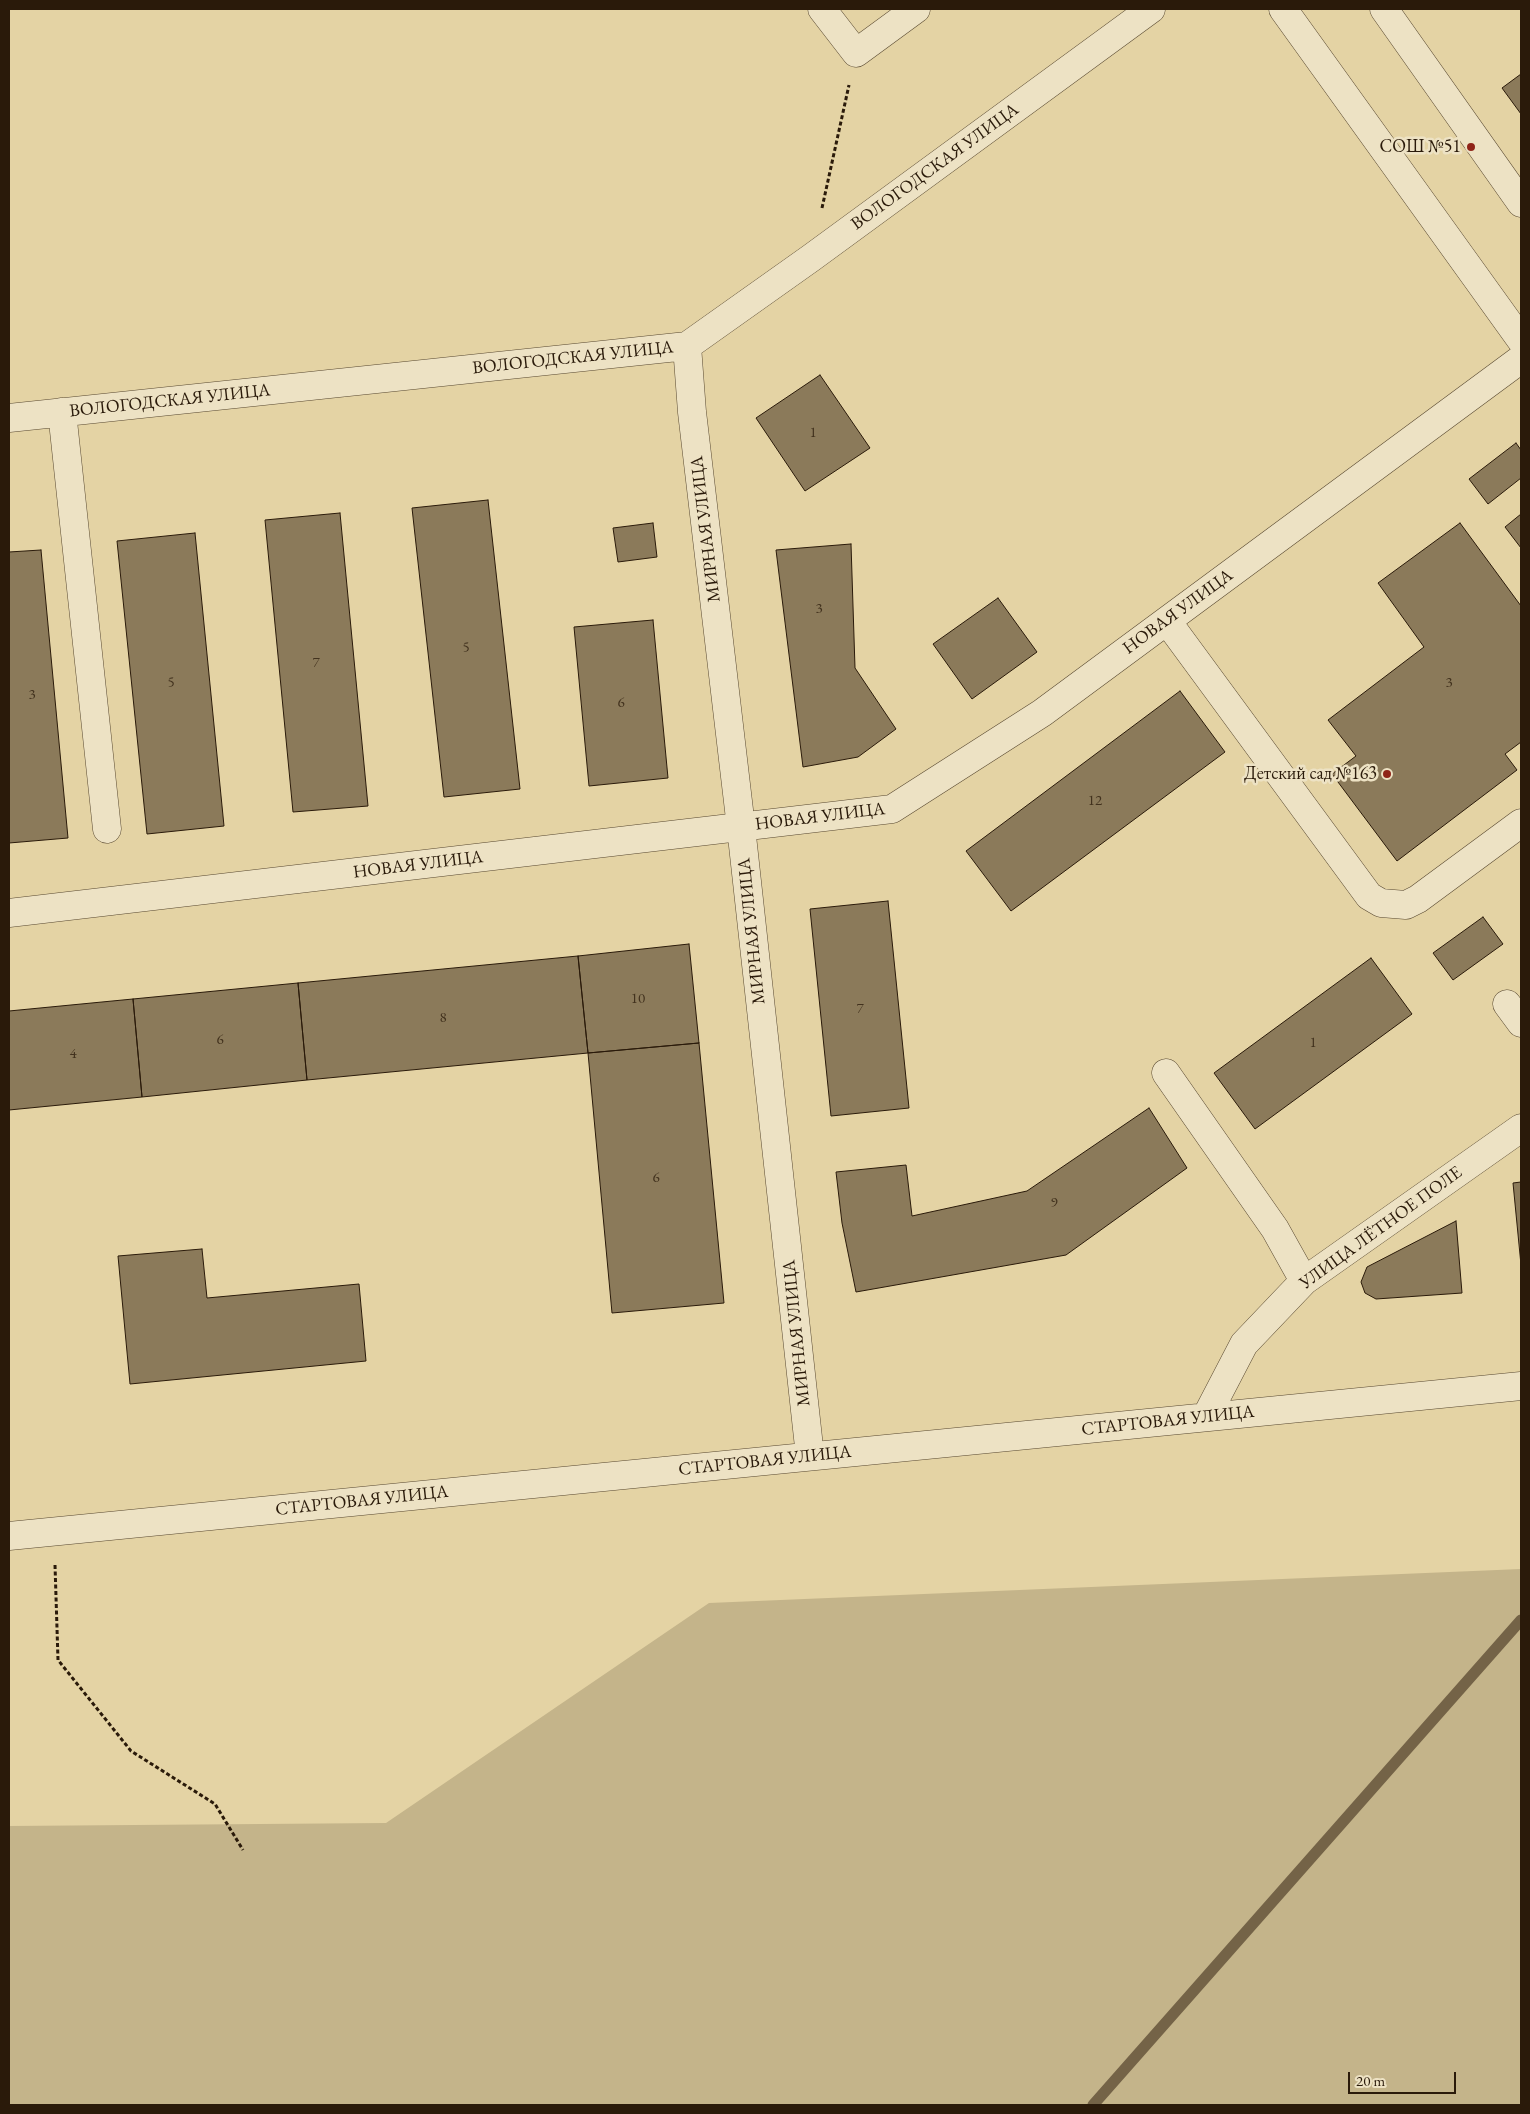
<!DOCTYPE html>
<html>
<head>
<meta charset="utf-8">
<style>
  body { margin:0 }
  #map { position:relative; width:1530px; height:2114px; overflow:hidden; background:#e4d3a4; font-family:"EB Garamond",serif }
  canvas { display:block }
  .frame { position:absolute; inset:0; border:10px solid #2a1a0a; pointer-events:none }
  .scale { position:absolute; left:1348px; top:2072px; width:108px; height:22px; box-sizing:border-box; border:2px solid #2a1a0a; border-top:0; padding-left:6px; font-size:15px; line-height:18px; white-space:nowrap; color:#2a1a0a; -webkit-text-stroke:4px #ede2c4; paint-order:stroke }
</style>
</head>
<body>
<div id="map">
<canvas width="1530" height="2114"></canvas>
<div class="frame"></div>
<div class="scale">20 m</div>
</div>
<script>
const c = document.querySelector('canvas').getContext('2d');
c.lineJoin = 'round';
function fillPath(path, color) {
  c.fillStyle = color;
  c.fill(path, 'evenodd');
}
function toPath(rows) {
  const path = new Path2D();
  for (const r of rows) {
    path.moveTo(r[0], r[1]);
    for (let i = 2; i < r.length; i += 2) path.lineTo(r[i], r[i + 1]);
  }
  return path;
}
function trace(path, color, width, dash) {
  c.strokeStyle = color;
  c.lineWidth = width;
  c.lineCap = dash ? 'butt' : 'round';
  c.setLineDash(dash || []);
  c.stroke(path);
}
function drawText(font, color, halo, rows, align = 'center') {
  c.font = font + ' "EB Garamond",serif';
  c.lineWidth = 5;
  c.setLineDash([]);
  c.textBaseline = 'middle';
  c.strokeStyle = halo;
  c.fillStyle = color;
  for (const [text, x, y, turn = 0] of rows) {
    c.save();
    c.translate(x, y);
    c.rotate((+turn || 0) * Math.PI / 180);
    c.textAlign = isNaN(turn) ? turn : align;
    if (halo) c.strokeText(text, 0, 0);
    c.fillText(text, 0, 0);
    c.restore();
  }
}
const green = toPath([
  [1521,1569,1521,2105,9,2105,9,1826,386,1823,709,1603]
]);
const stream = toPath([
  [1093,2105,1521,1620]
]);
const building = toPath([
  [1521,74,1521,114,1502,88,1521,74],
  [820,375,870,448,805,491,756,418,820,375],
  [1516,443,1521,450,1521,478,1488,504,1469,479,1516,443],
  [488,500,520,789,444,797,412,508,488,500],
  [340,513,368,806,293,812,265,520,340,513],
  [1521,514,1521,548,1505,527,1521,514],
  [653,523,657,557,618,562,613,528,653,523],
  [1460,523,1521,606,1521,742,1505,754,1517,770,1397,861,1332,774,1356,756,1328,720,1424,647,1378,583,1460,523],
  [195,533,224,826,147,834,117,541,195,533],
  [851,544,855,668,896,729,858,757,803,767,776,550,851,544],
  [41,550,68,838,9,843,9,552,41,550],
  [998,598,1037,652,972,699,933,644,998,598],
  [653,620,668,778,589,786,574,627,653,620],
  [1180,691,1225,752,1011,911,966,851,1180,691],
  [888,901,909,1108,831,1116,810,909,888,901],
  [1483,917,1503,944,1453,980,1433,953,1483,917],
  [689,944,699,1043,588,1053,578,956,689,944],
  [578,956,588,1053,307,1080,298,983,578,956],
  [1371,958,1412,1014,1255,1129,1214,1073,1371,958],
  [298,983,307,1080,142,1097,133,999,298,983],
  [133,999,142,1097,9,1110,9,1011,133,999],
  [699,1043,724,1303,612,1313,588,1053,699,1043],
  [1149,1108,1187,1168,1066,1255,856,1292,842,1223,836,1172,906,1165,912,1216,1027,1191,1149,1108],
  [1521,1182,1521,1265,1513,1183,1521,1182],
  [1456,1221,1462,1293,1376,1299,1365,1293,1361,1282,1367,1267,1456,1221],
  [202,1249,207,1298,359,1284,366,1361,130,1384,118,1256,202,1249]
]);
const path = toPath([
  [822,208,849,85],
  [55,1565,58,1660,131,1751,215,1804,243,1850]
]);
const minor = toPath([
  [822,9,856,53,916,9],
  [1283,9,1521,340],
  [1384,9,1521,203],
  [687,346,692,412,741,827,810,1456],
  [62,412,107,829],
  [9,418,687,346,811,258,1151,9],
  [1167,621,1369,896,1381,903,1406,905,1418,899,1521,823],
  [9,913,892,809,1042,713,1521,359],
  [1507,1004,1521,1023],
  [1166,1073,1275,1229,1304,1281],
  [1206,1417,1244,1344,1304,1281,1521,1128],
  [9,1536,1521,1386]
]);
const markers = [
  [1471,147,5,"#8f2418"],
  [1387,774,5,"#8f2418"]
];
const numberNames = [
  ["1",813,433],
  ["3",819,609],
  ["5",466,648],
  ["7",316,663],
  ["5",171,683],
  ["3",1449,683],
  ["3",32,695],
  ["6",621,703],
  ["12",1095,801],
  ["10",638,999],
  ["7",860,1009],
  ["8",443,1018],
  ["6",220,1040],
  ["1",1313,1043],
  ["4",73,1054],
  ["6",656,1178],
  ["9",1054,1203]
];
const poiNames = [
  ["СОШ №51",1461,147],
  ["Детский сад №163",1377,774]
];
const streetNames = [
  ["ВОЛОГОДСКАЯ УЛИЦА",935,167,-36],
  ["ВОЛОГОДСКАЯ УЛИЦА",573,358,-6],
  ["ВОЛОГОДСКАЯ УЛИЦА",170,401,-6],
  ["МИРНАЯ УЛИЦА",706,529,-97],
  ["НОВАЯ УЛИЦА",1178,612,-36],
  ["НОВАЯ УЛИЦА",820,817,-7],
  ["НОВАЯ УЛИЦА",418,865,-7],
  ["МИРНАЯ УЛИЦА",752,931,-96],
  ["УЛИЦА ЛЁТНОЕ ПОЛЕ",1381,1228,-36],
  ["МИРНАЯ УЛИЦА",797,1333,-96],
  ["СТАРТОВАЯ УЛИЦА",1168,1421,-6],
  ["СТАРТОВАЯ УЛИЦА",765,1461,-6],
  ["СТАРТОВАЯ УЛИЦА",362,1501,-6]
];
fillPath(green, '#c4b48a');
trace(stream, '#746347', 11);
fillPath(building, '#8b7a5a');
trace(building, '#2a1a0a', 1);
trace(minor, '#584830', 29);
trace(path, '#2a1a0a', 3, [4, 2.5]);
trace(minor, '#ede2c4', 28);
for (const [x, y, r, color] of markers) {
  const dot = new Path2D();
  dot.arc(x, y, r, 0, 2 * Math.PI);
  c.fillStyle = color;
  c.fill(dot);
  trace(dot, '#ede2c4', 2);
}
drawText('15px', '#42321e', null, numberNames);
drawText('18px', '#2a1a0a', '#ede2c4', poiNames, 'right');
drawText('18px', '#2a1a0a', '#ede2c4', streetNames);
</script>
</body>
</html>
